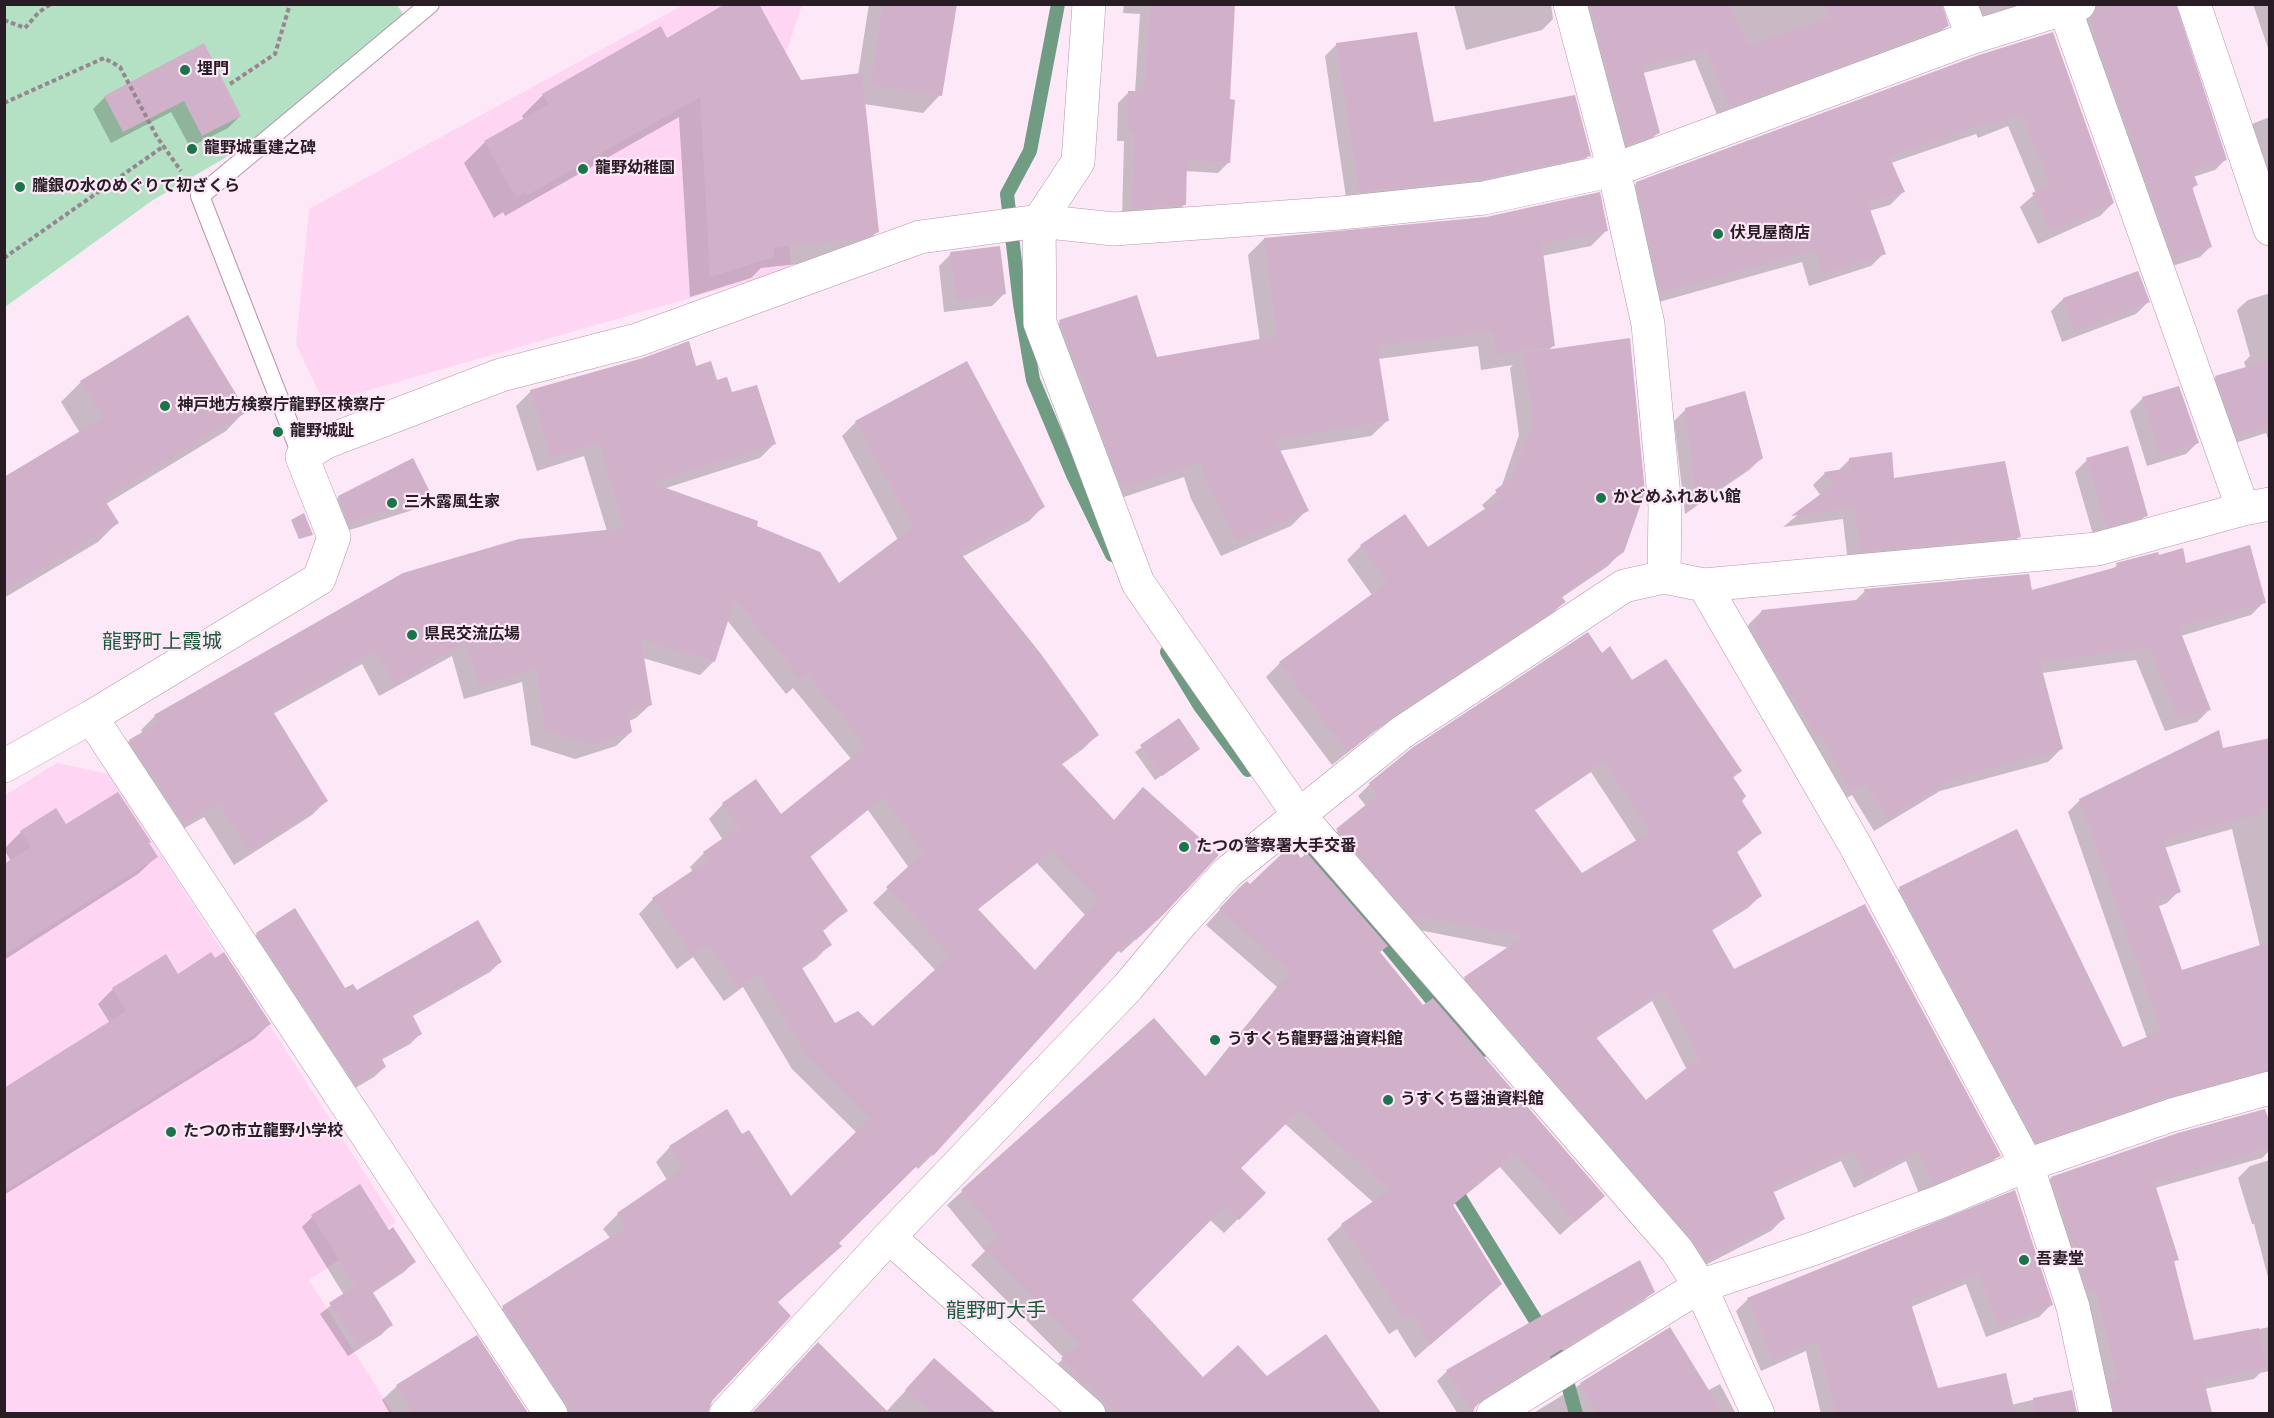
<!DOCTYPE html>
<html>
<head>
<meta charset="utf-8">
<style>
  body { margin:0 }
  #map { position:relative; width:2274px; height:1418px; overflow:hidden; background:#fce8f7; font-family:Helvetica,sans-serif }
  canvas { display:block }
  .frame { position:absolute; inset:0; border:6px solid #281c25; pointer-events:none }
</style>
</head>
<body>
<div id="map">
<canvas width="2274" height="1418"></canvas>
<div class="frame"></div>
</div>
<script>
const c = document.querySelector('canvas').getContext('2d');
c.lineJoin = 'round';
function fillPath(path, color) {
  c.fillStyle = color;
  c.fill(path, 'evenodd');
}
function toPath(rows) {
  const path = new Path2D();
  for (const r of rows) {
    path.moveTo(r[0], r[1]);
    for (let i = 2; i < r.length; i += 2) path.lineTo(r[i], r[i + 1]);
  }
  return path;
}
function trace(path, color, width, dash) {
  c.strokeStyle = color;
  c.lineWidth = width;
  c.lineCap = dash ? 'butt' : 'round';
  c.setLineDash(dash || []);
  c.stroke(path);
}
function drawText(font, color, halo, rows, align = 'center') {
  c.font = font + ' Helvetica,"Noto Sans JP",sans-serif';
  c.lineWidth = 4.5;
  c.setLineDash([]);
  c.textBaseline = 'middle';
  c.strokeStyle = halo;
  c.fillStyle = color;
  for (const [text, x, y, turn = 0] of rows) {
    c.save();
    c.translate(x, y);
    c.rotate((+turn || 0) * Math.PI / 180);
    c.textAlign = isNaN(turn) ? turn : align;
    if (halo) c.strokeText(text, 0, 0);
    c.fillText(text, 0, 0);
    c.restore();
  }
}
const built = toPath([
  [683,5,802,5,778,77,791,269,324,403,296,344,309,209],
  [57,763,109,774,396,1222,309,1280,393,1413,5,1414,5,795]
]);
const green = toPath([
  [5,5,397,5,406,18,276,128,153,200,5,307]
]);
const shadow = toPath([
  [869,4,955,4,940,95,923,113,864,104,878,231,856,253,836,260,761,268,751,278,690,297,679,117,505,216,503,212,494,218,464,163,485,142,524,120,522,116,543,95,666,40,801,81,858,75],
  [1124,4,1234,4,1228,101,1229,162,1218,173,1185,171,1185,204,1174,215,1122,218,1124,141,1117,141,1118,103,1129,92,1135,93,1140,14,1123,13],
  [1454,4,1551,4,1553,19,1542,30,1466,50],
  [1574,4,1941,4,1947,26,1936,36,1718,117,1695,60,1643,73,1658,133,1647,143,1616,155],
  [1964,4,2035,4,1973,24],
  [2084,4,2175,4,2225,160,2215,170,2193,177,2196,185,2192,189,2211,246,2200,257,2163,269,2079,31,2087,21,2087,9],
  [2253,4,2270,4,2270,54],
  [1337,44,1432,124,1589,155,1577,167,1347,204,1325,56],
  [203,45,240,116,228,128,190,147,171,112,111,143,93,109,105,97],
  [1980,56,2113,203,2100,216,2038,244,2020,207,2036,193,2008,126,1978,138,1976,134,1891,163,1903,192,1890,205,1869,211,1884,253,1871,266,1809,286,1802,262,1648,305,1624,196,1637,183],
  [2270,117,2270,210,2244,134,2254,123],
  [1607,230,1591,246,1542,256,1554,345,1548,351,1622,551,1608,566,1561,598,1564,602,1550,616,1375,731,1332,765,1266,677,1280,663,1372,595,1347,560,1361,546,1404,516,1428,549,1486,510,1482,505,1501,488,1519,435,1510,368,1513,365,1481,370,1478,346,1378,359,1388,420,1371,436,1279,451,1307,510,1291,526,1221,556,1191,499,1184,477,1106,503,1044,338,1060,322,1156,359,1260,341,1248,255,1264,239],
  [951,254,1004,294,992,306,944,312,939,266],
  [2138,273,2148,302,2136,314,2062,342,2051,311,2063,299],
  [2270,293,2270,446,2266,433,2226,446,2206,388,2216,377,2246,368,2244,362,2250,356,2237,310,2248,300],
  [188,317,245,411,226,431,106,504,117,523,98,542,4,598,4,479,80,433,61,402,81,382],
  [695,368,731,394,774,444,760,458,663,489,755,527,839,585,898,540,842,436,856,422,1044,506,1029,521,962,557,1097,735,1083,749,1061,765,1148,928,1121,953,1117,950,932,1155,918,1169,915,1166,776,1303,711,1401,706,1414,549,1414,489,1322,503,1308,611,1239,603,1229,618,1214,667,1180,656,1162,670,1147,742,1136,791,1198,857,1133,792,1069,743,987,724,1001,693,957,677,969,639,914,653,899,693,872,690,867,704,853,723,840,709,819,723,804,780,816,852,760,793,688,786,694,727,620,714,661,700,675,643,658,651,704,636,718,629,721,631,732,616,746,575,759,531,745,522,682,464,699,452,656,379,696,362,664,273,714,326,801,312,815,234,865,204,817,169,837,115,755,129,741,143,733,141,730,155,716,607,531,584,456,537,471,516,406,531,391],
  [868,810,909,868,873,903,936,971,872,1028,835,1025,801,969,816,959,830,944,822,932,846,911,809,858],
  [1037,863,1085,915,1034,972,977,910],
  [2178,388,2198,442,2186,454,2147,466,2130,411,2142,399],
  [1686,409,1762,458,1749,470,1685,514,1674,421],
  [1850,459,1893,479,2019,537,2007,549,1848,563,1843,519,1783,527,1821,496,1813,485,1825,473,1837,472],
  [2087,460,2146,515,2134,527,2094,538,2075,472],
  [431,496,419,508,337,534,327,509,339,497],
  [2158,557,2185,564,2264,602,2251,615,2181,636,2210,709,2197,722,2165,731,2136,660,2042,673,2061,749,2048,762,1940,791,1874,831,1852,795,1837,803,1740,644,1749,624,1762,611,1854,602,1865,591,2031,592,2112,570,2117,565],
  [1602,655,1740,771,1732,779,1740,801,1760,832,1748,844,1736,853,1760,896,1748,908,1711,931,1733,971,1999,1155,1987,1167,1920,1196,1906,1161,1854,1188,1841,1161,1772,1193,1783,1219,1771,1231,1694,1271,1453,990,1465,978,1510,948,1409,928,1325,842,1366,806,1358,796,1370,784],
  [1591,772,1637,842,1581,875,1534,811],
  [1652,1001,1687,1070,1646,1102,1595,1039],
  [1179,720,1193,754,1155,780,1135,752],
  [2270,739,2270,1085,2024,1153,1888,900,1900,888,2122,1049,2147,1038,2068,812,2080,800,2222,750],
  [2232,829,2260,946,2181,972,2157,907,2167,903,2179,891,2164,848],
  [66,826,147,843,156,857,138,874,4,960,4,865,11,861,4,849,21,832],
  [1226,903,1378,953,1423,1007,1603,1196,1560,1235,1500,1167,1452,1206,1500,1283,1415,1358,1397,1329,1389,1334,1327,1239,1342,1225,1374,1203,1284,1123,1239,1168,1264,1193,1224,1233,1209,1219,1130,1300,1203,1380,1266,1377,1326,1336,1379,1414,1086,1414,1048,1373,1064,1358,971,1265,985,1251,947,1205,1153,1020,1204,1078,1277,987,1206,925],
  [257,934,344,990,356,992,500,962,490,972,411,1017,420,1034,410,1044,381,1060,385,1067,374,1077,345,1094,246,944],
  [166,956,178,976,269,1024,255,1038,4,1195,4,1089,110,1023,98,1004,112,990],
  [2270,1129,2270,1150,2262,1158,2155,1188,2177,1259,2173,1263,2193,1342,2270,1327,2270,1371,2260,1373,2254,1379,2204,1389,2210,1414,2101,1414,2039,1190,2051,1178,2178,1134],
  [2270,1160,2270,1285,2254,1224,2252,1224,2238,1178,2250,1166],
  [360,1186,388,1232,414,1262,404,1272,371,1294,391,1325,381,1335,348,1356,320,1314,344,1295,302,1227,312,1217],
  [2015,1192,2051,1305,2039,1317,1986,1337,1966,1284,1911,1307,1937,1390,2011,1405,2070,1391,2075,1414,1821,1414,1806,1351,1761,1371,1736,1311,1748,1299],
  [1653,1291,1643,1301,1475,1406,1473,1414,1458,1414,1437,1381,1447,1371],
  [1670,1329,1707,1391,1720,1384,1736,1414,1632,1414,1628,1407,1617,1414,1532,1414],
  [476,1337,526,1414,390,1414,382,1400,397,1386],
  [803,1358,872,1399,858,1413,753,1414],
  [920,1375,991,1411,988,1414,884,1414]
]);
const stream = toPath([
  [1058,4,1030,151,1007,194,1020,304,1033,380,1073,475,1112,555],
  [1167,652,1200,706,1248,770],
  [1307,847,1433,1001,1483,1050],
  [1452,1185,1562,1363,1576,1414]
]);
const building = toPath([
  [725,4,759,4,801,80,862,73,879,232,859,239,774,248,774,257,710,277,700,97,526,196,525,192,516,198,484,141,549,104,542,94,661,26,667,38],
  [883,4,957,4,942,96,870,85],
  [1150,4,1235,4,1230,99,1235,100,1230,163,1187,160,1186,205,1132,208,1134,131,1127,130,1128,91,1144,91],
  [1590,4,1728,4,1750,45,1830,17,1825,4,1942,4,1949,26,1729,107,1706,50,1642,66,1660,133,1627,145],
  [2097,4,2176,4,2227,160,2192,170,2198,185,2192,187,2212,247,2174,259,2089,19,2093,16],
  [1417,32,1434,122,1575,95,1591,156,1481,179,1359,192,1336,43],
  [2053,32,2114,203,2051,232,2032,193,2050,184,2021,114,1991,126,1989,122,1889,156,1905,192,1868,204,1886,254,1822,274,1815,250,1660,293,1636,182,1979,55],
  [204,43,241,116,202,136,184,101,123,132,104,96],
  [1600,192,1608,231,1542,244,1555,346,1497,355,1493,331,1377,346,1389,421,1275,439,1309,511,1237,541,1207,482,1200,462,1122,488,1059,320,1137,295,1157,357,1277,336,1264,238,1486,217],
  [1000,246,1006,294,956,300,950,252],
  [2138,271,2150,302,2074,331,2063,298],
  [188,315,247,412,104,499,119,523,4,592,4,477,102,418,80,381],
  [1630,338,1645,492,1624,552,1561,596,1566,602,1391,717,1347,753,1279,662,1387,583,1360,545,1405,514,1428,547,1501,498,1495,490,1512,478,1533,420,1523,353],
  [689,341,696,366,711,361,717,380,727,377,732,392,757,385,776,444,652,483,758,521,757,526,820,552,839,583,913,527,855,421,967,361,1045,507,960,553,1041,654,1099,735,1061,763,1114,820,1143,787,1219,855,1164,914,1136,940,1132,936,933,1156,930,1153,839,1243,842,1246,778,1302,791,1316,712,1401,708,1413,570,1413,567,1404,502,1306,626,1227,617,1213,683,1168,669,1146,727,1109,742,1134,749,1130,791,1196,870,1118,806,1055,758,974,739,988,708,944,692,956,652,898,708,860,703,852,739,827,722,803,756,779,781,814,866,746,808,675,801,680,735,599,715,662,641,639,652,705,628,712,632,732,591,745,545,731,536,668,479,686,466,643,394,683,376,651,272,710,328,801,249,852,219,804,184,824,129,740,159,722,154,715,403,573,519,539,624,528,599,443,551,458,530,390,643,358],
  [883,797,923,853,886,887,950,956,873,1026,858,1011,835,1023,801,966,832,945,822,929,848,911,810,856],
  [1052,850,1098,900,1035,970,978,909],
  [2270,360,2270,425,2237,437,2215,376],
  [2179,386,2199,443,2159,455,2142,397],
  [1745,391,1763,458,1696,503,1685,408],
  [2128,446,2148,516,2106,527,2086,458],
  [1892,452,1894,478,2005,461,2021,537,1860,552,1855,508,1791,516,1833,485,1824,472,1850,468,1849,458],
  [413,458,432,496,349,523,338,496],
  [304,513,313,535,299,539,291,520],
  [2250,545,2266,603,2179,628,2211,710,2178,719,2149,648,2040,662,2063,749,1955,778,1888,819,1866,783,1851,791,1820,734,1816,736,1752,630,1762,610,1866,599,1864,589,2029,574,2032,590,2117,567,2116,563,2158,552,2159,555,2183,548,2186,563],
  [1588,632,1602,653,1610,646,1632,680,1666,659,1742,771,1733,777,1746,796,1742,801,1762,833,1736,850,1762,896,1711,928,1734,969,1865,904,2001,1156,1932,1185,1918,1150,1866,1177,1853,1150,1772,1188,1785,1219,1706,1260,1691,1238,1464,977,1524,936,1422,917,1416,922,1336,829,1378,795,1369,783,1412,748],
  [1604,761,1650,832,1582,873,1534,809],
  [1664,991,1699,1058,1646,1100,1595,1036],
  [1179,718,1200,749,1162,776,1140,745],
  [2219,730,2223,748,2270,738,2270,805,2260,807,2262,813,2163,840,2181,892,2157,901,2182,970,2270,942,2270,1070,2167,1097,2036,1142,1899,887,2017,829,2123,1047,2161,1031,2079,799],
  [118,792,151,842,149,843,158,857,4,955,4,864,31,847,20,831,56,808,66,824],
  [1291,845,1301,858,1307,853,1388,946,1380,952,1423,1005,1433,998,1605,1196,1575,1222,1515,1153,1453,1205,1502,1284,1430,1345,1412,1315,1404,1321,1341,1224,1389,1190,1300,1110,1241,1168,1266,1193,1239,1220,1225,1206,1132,1300,1203,1377,1238,1345,1267,1376,1326,1334,1381,1413,1114,1413,1087,1382,1084,1384,1081,1382,1061,1358,1078,1344,985,1249,998,1235,961,1190,1154,1018,1206,1077,1290,972,1219,909,1240,887,1247,881,1250,884],
  [295,908,345,988,353,984,357,990,478,920,502,962,412,1014,422,1034,381,1057,386,1067,356,1084,256,933],
  [211,952,215,958,224,952,271,1024,4,1191,4,1088,126,1011,112,988,166,954,178,974],
  [2265,1109,2270,1124,2270,1148,2154,1181,2179,1260,2174,1261,2194,1340,2259,1328,2267,1368,2204,1381,2212,1413,2114,1413,2108,1381,2117,1379,2095,1289,2088,1292,2051,1177,2178,1133],
  [360,1184,389,1230,393,1227,416,1262,372,1291,393,1325,358,1347,329,1303,355,1286,311,1215],
  [2015,1190,2053,1305,1998,1326,1978,1273,1910,1301,1938,1388,2006,1373,2015,1413,1835,1413,1818,1341,1773,1360,1747,1298],
  [1640,1260,1655,1292,1483,1398,1472,1411,1446,1370],
  [1670,1327,1723,1413,1596,1413,1580,1383],
  [477,1335,528,1413,413,1413,396,1385],
  [818,1342,889,1413,752,1413],
  [934,1358,996,1413,932,1413,905,1390],
  [2072,1390,2077,1413,2035,1413,2033,1398]
]);
const path = toPath([
  [4,20,25,28,39,12,51,4],
  [230,84,275,54,290,4],
  [4,103,104,58,120,67,157,137,181,171],
  [4,258,164,146]
]);
const lane = toPath([
  [302,457,200,196,430,4]
]);
const street = toPath([
  [1089,4,1078,162,1039,221,1040,323,1138,583,1299,815,1677,1250,1700,1286,1758,1414],
  [1570,4,1614,170,1648,324,1665,507,1664,577],
  [1960,4,1973,37],
  [2194,4,2270,229],
  [2065,9,2243,509],
  [1704,585,1855,845,2027,1165,2073,1307,2096,1414],
  [91,717,551,1414],
  [4,766,91,717,319,579,334,537,302,457,326,442,501,375,637,340,920,237,1039,221,1114,229,1341,213,1484,198,1614,170,1973,37,2079,4],
  [889,1237,1089,1414],
  [726,1414,889,1237,1128,987,1183,921,1227,873,1401,733,1624,586,1664,577,1704,585,2097,549,2243,509,2270,504],
  [1493,1414,1700,1286,1815,1248,1939,1202,2027,1165,2172,1115,2270,1088]
]);
const markers = [
  [185,70,6,"#1a754a"],
  [192,149,6,"#1a754a"],
  [583,169,6,"#1a754a"],
  [20,187,6,"#1a754a"],
  [1718,234,6,"#1a754a"],
  [165,406,6,"#1a754a"],
  [278,432,6,"#1a754a"],
  [1601,498,6,"#1a754a"],
  [392,503,6,"#1a754a"],
  [412,635,6,"#1a754a"],
  [1184,847,6,"#1a754a"],
  [1215,1040,6,"#1a754a"],
  [1388,1100,6,"#1a754a"],
  [171,1132,6,"#1a754a"],
  [2024,1260,6,"#1a754a"]
];
const poiNames = [
  ["埋門",197,70],
  ["龍野城重建之碑",204,149],
  ["龍野幼稚園",595,169],
  ["朧銀の水のめぐりて初ざくら",32,187],
  ["伏見屋商店",1730,234],
  ["神戸地方検察庁龍野区検察庁",177,406],
  ["龍野城趾",290,432],
  ["かどめふれあい館",1613,498],
  ["三木露風生家",404,503],
  ["県民交流広場",424,635],
  ["たつの警察署大手交番",1196,847],
  ["うすくち龍野醤油資料館",1227,1040],
  ["うすくち醤油資料館",1400,1100],
  ["たつの市立龍野小学校",183,1132],
  ["吾妻堂",2036,1260]
];
const quarterNames = [
  ["龍野町上霞城",162,642],
  ["龍野町大手",996,1311]
];
fillPath(built, '#fed6f4');
fillPath(green, '#b4e0c4');
fillPath(shadow, '#0003');
trace(stream, '#6f9c82', 14);
fillPath(building, '#d1b0c9');
trace(lane, '#b696ae', 20);
trace(street, '#b696ae', 34);
trace(path, '#968692', 4, [4.5, 3]);
trace(lane, '#fff', 18);
trace(street, '#fff', 33);
for (const [x, y, r, color] of markers) {
  const dot = new Path2D();
  dot.arc(x, y, r, 0, 2 * Math.PI);
  c.fillStyle = color;
  c.fill(dot);
  trace(dot, '#fce8f7', 2);
}
drawText('bold 16px', '#281c25', '#fce8f7', poiNames, 'left');
drawText('20px', '#1c5839', '#fce8f7', quarterNames);
</script>
</body>
</html>
